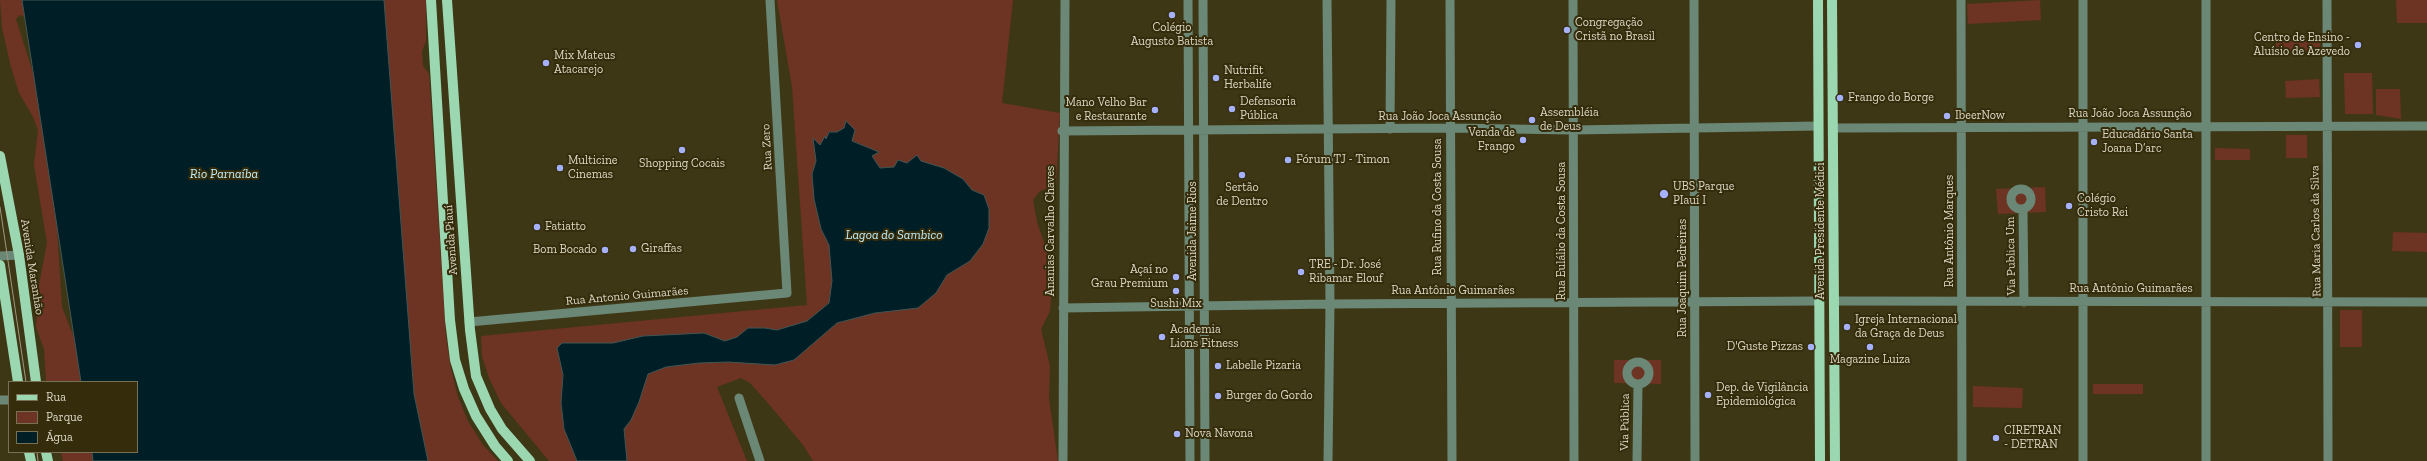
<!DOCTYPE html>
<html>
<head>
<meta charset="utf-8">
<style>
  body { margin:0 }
  #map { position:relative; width:2427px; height:461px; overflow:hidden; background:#3e3716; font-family:"Zilla Slab",serif }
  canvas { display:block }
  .legend { position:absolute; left:8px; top:381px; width:130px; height:72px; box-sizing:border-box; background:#342c0b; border:1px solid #777055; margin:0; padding:5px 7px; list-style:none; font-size:12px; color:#dbd7c5 }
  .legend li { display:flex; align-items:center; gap:8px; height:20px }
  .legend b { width:20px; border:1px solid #777055 }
</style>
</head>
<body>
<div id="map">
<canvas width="2427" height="461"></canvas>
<ul class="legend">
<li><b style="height:5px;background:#9bd8b2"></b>Rua</li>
<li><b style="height:11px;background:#6d3323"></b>Parque</li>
<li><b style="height:11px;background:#001e25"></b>Água</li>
</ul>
</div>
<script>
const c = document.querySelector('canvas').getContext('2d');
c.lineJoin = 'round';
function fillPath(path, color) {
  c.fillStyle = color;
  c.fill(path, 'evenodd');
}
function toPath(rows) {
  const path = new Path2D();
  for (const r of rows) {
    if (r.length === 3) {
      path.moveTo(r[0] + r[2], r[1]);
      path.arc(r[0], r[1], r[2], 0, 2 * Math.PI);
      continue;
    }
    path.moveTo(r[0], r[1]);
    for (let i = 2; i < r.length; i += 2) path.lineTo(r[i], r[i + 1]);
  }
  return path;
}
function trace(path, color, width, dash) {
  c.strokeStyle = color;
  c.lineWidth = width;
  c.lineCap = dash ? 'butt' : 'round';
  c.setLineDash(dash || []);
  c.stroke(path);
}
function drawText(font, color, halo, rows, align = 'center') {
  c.font = font + ' "Zilla Slab",serif';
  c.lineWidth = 4;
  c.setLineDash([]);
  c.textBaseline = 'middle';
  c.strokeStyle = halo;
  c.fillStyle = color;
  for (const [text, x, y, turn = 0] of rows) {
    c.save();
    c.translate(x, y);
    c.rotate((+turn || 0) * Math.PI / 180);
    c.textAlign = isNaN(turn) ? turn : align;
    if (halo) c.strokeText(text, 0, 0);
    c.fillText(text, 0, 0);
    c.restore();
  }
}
const green = toPath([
  [0,0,52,0,28,18,20,15,16,19,33,73,39,83,65,212,57,229,62,307,75,340,85,382,46,382,44,349,36,327,39,285,47,243,34,165,38,130,33,117,19,93,11,67,2,28],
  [384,0,426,0,426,41,422,51,423,66,429,74,446,337,451,369,458,397,468,421,483,445,498,461,428,461,414,394],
  [777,0,1013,0,1002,103,1060,113,1056,185,1040,191,1033,200,1037,222,1053,269,1050,311,1041,329,1050,366,1049,399,1058,461,813,461,803,445,767,402,750,383,741,378,717,387,747,461,627,461,624,429,631,420,639,402,648,374,666,367,699,363,794,360,837,323,875,313,918,308,936,293,947,275,970,261,984,195,972,190,963,179,944,168,921,161,907,163,898,160,894,167,880,168,872,156,878,152,852,140,846,121,844,128,820,145,813,139,816,161,812,174,814,199,821,229,829,245,832,281,829,303,807,321,777,330,765,328,748,328,737,337,725,341,704,333,643,336,613,343,557,348,563,375,561,403,564,429,577,461,549,461,501,403,489,378,482,356,481,336,807,305,792,87],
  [2040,0,2041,20,1968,24,1967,4],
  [2396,0,2427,0,2427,23,2397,23],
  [2276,41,2320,41,2320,51,2276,51],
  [2344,73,2372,73,2373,114,2345,114],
  [2319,79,2320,97,2286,98,2285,81],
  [2376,89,2400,89,2401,119,2376,115],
  [2286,135,2307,135,2307,158,2286,158],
  [2215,148,2250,149,2250,160,2215,160],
  [2045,187,2046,212,1998,214,1996,189],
  [2393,232,2427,233,2427,252,2392,251],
  [2340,310,2362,310,2362,347,2340,347],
  [1614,360,1661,360,1661,384,1614,383],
  [2093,384,2143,384,2143,394,2093,394],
  [1973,386,2023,388,2022,408,1973,407],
  [61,452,94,452,93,461,63,461]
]);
const water = toPath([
  [22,0,384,0,414,394,428,461,93,461,92,452,137,452,137,382,81,382,22,0],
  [846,121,855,130,852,141,879,152,872,156,880,168,894,167,898,160,907,163,917,155,921,161,944,168,963,179,972,190,984,195,989,209,989,228,983,244,970,261,947,275,936,293,918,308,875,313,837,323,794,360,775,365,728,362,699,363,666,367,648,374,639,402,631,420,624,429,627,461,577,461,564,429,561,403,563,375,557,348,562,343,613,343,643,336,704,333,725,341,737,337,748,328,765,328,777,330,807,321,829,303,832,281,829,245,821,229,814,199,812,174,816,161,813,138,820,145,825,136,826,139,829,132,837,132,844,128,846,121]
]);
const minor = toPath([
  [1188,0,1190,461],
  [1203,0,1205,461],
  [1327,0,1330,304,1328,461],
  [1450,0,1452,461],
  [1573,0,1574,461],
  [1694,0,1695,461],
  [1961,0,1962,461],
  [2083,0,2083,461],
  [2327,0,2328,461],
  [1833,128,2427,126],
  [1390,129,1391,0],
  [1062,131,1450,128,1573,130,1818,126],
  [2021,199,10],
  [2023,210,2024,302],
  [0,256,19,255],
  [1835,301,2427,302],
  [1063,308,1330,304,1819,301],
  [469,322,787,293,770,0],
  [1638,373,11],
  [739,398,760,461],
  [0,400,9,400],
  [1063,461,1065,0],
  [1637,461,1638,384],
  [2206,461,2206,0]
]);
const major = toPath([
  [431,0,450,320,455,360,464,389,476,416,495,446,508,461],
  [447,0,470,330,476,376,490,409,502,429,530,461],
  [1818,0,1820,461],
  [1832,0,1835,461],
  [0,156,19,255,36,382],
  [0,265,18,382],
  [29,452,31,461],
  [46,452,48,461]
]);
const tram = toPath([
  [0,207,26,382],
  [37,452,38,461]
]);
const markers = [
  [1172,15,4,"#a5b1fc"],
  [1567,30,4,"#a5b1fc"],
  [2358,45,4,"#a5b1fc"],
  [546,63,4,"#a5b1fc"],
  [1216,78,4,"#a5b1fc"],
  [1840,98,4,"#a5b1fc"],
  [1232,109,4,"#a5b1fc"],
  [1155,110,4,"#a5b1fc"],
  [1947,116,4,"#a5b1fc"],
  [1532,120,4,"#a5b1fc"],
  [1523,140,4,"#a5b1fc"],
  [2094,142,4,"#a5b1fc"],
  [682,150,4,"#a5b1fc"],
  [1288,160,4,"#a5b1fc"],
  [560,168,4,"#a5b1fc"],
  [1242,175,4,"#a5b1fc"],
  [1664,194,5,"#a5b1fc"],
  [2069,206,4,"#a5b1fc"],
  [537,227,4,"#a5b1fc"],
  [633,249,4,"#a5b1fc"],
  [605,250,4,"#a5b1fc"],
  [1301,272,4,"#a5b1fc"],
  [1176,277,4,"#a5b1fc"],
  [1176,291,4,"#a5b1fc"],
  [1847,327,4,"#a5b1fc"],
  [1162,337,4,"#a5b1fc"],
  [1811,347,4,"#a5b1fc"],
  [1870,347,4,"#a5b1fc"],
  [1218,366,4,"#a5b1fc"],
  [1708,395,4,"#a5b1fc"],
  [1218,396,4,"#a5b1fc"],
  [1177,434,4,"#a5b1fc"],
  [1996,438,4,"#a5b1fc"]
];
const poiNames = [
  ["Congregação",1575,23],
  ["Cristã no Brasil",1575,37],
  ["Colégio",1172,28,"center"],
  ["Augusto Batista",1172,42,"center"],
  ["Centro de Ensino -",2350,38,"right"],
  ["Aluísio de Azevedo",2350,52,"right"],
  ["Mix Mateus",554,56],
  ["Atacarejo",554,70],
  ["Nutrifit",1224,71],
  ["Herbalife",1224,85],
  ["Frango do Borge",1848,98],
  ["Defensoria",1240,102],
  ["Pública",1240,116],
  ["Mano Velho Bar",1147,103,"right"],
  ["e Restaurante",1147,117,"right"],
  ["Assembléia",1540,113],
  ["de Deus",1540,127],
  ["IbeerNow",1955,116],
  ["Venda de",1515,133,"right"],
  ["Frango",1515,147,"right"],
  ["Educadário Santa",2102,135],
  ["Joana D’arc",2102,149],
  ["Fórum TJ - Timon",1296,160],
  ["Multicine",568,161],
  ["Cinemas",568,175],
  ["Shopping Cocais",682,164,"center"],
  ["UBS Parque",1673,187],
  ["PIauí I",1673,201],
  ["Sertão",1242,188,"center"],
  ["de Dentro",1242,202,"center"],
  ["Colégio",2077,199],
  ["Cristo Rei",2077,213],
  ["Fatiatto",545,227],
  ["Giraffas",641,249],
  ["Bom Bocado",597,250,"right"],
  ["TRE - Dr. José",1309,265],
  ["Ribamar Elouf",1309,279],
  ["Açaí no",1168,270,"right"],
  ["Grau Premium",1168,284,"right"],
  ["Sushi Mix",1176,304,"center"],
  ["Igreja Internacional",1855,320],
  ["da Graça de Deus",1855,334],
  ["Academia",1170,330],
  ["Lions Fitness",1170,344],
  ["D'Guste Pizzas",1803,347,"right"],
  ["Magazine Luiza",1870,360,"center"],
  ["Labelle Pizaria",1226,366],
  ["Dep. de Vigilância",1716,388],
  ["Epidemiológica",1716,402],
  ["Burger do Gordo",1226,396],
  ["CIRETRAN",2004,431],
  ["- DETRAN",2004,445],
  ["Nova Navona",1185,434]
];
const streetNames = [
  ["Rua João Joca Assunção",2130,114],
  ["Rua João Joca Assunção",1440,117],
  ["Rua Zero",767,147,-93],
  ["Rua Rufino da Costa Sousa",1438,207,-90],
  ["Ananias Carvalho Chaves",1051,231,-90],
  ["Avenida Jaime Rios",1193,231,-90],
  ["Rua Eulálio da Costa Sousa",1562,231,-90],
  ["Avenida Presidente Médici",1821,231,-90],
  ["Rua Antônio Marques",1950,231,-90],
  ["Rua Maria Carlos da Silva",2316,231,-91],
  ["Avenida Piauí",451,240,-94],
  ["Via Publica Um",2011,256,-91],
  ["Avenida Maranhão",32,267,81],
  ["Rua Joaquim Pedreiras",1683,278,-90],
  ["Rua Antônio Guimarães",2131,289],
  ["Rua Antônio Guimarães",1453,291],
  ["Rua Antonio Guimarães",627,296,-5],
  ["Via Pública",1625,422,-89]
];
const waterNames = [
  ["Rio Parnaíba",224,174],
  ["Lagoa do Sambico",894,235]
];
fillPath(green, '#6d3323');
fillPath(water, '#001e25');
trace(water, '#425655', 1);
trace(minor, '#6b8775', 9);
trace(major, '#9bd8b2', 10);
trace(tram, '#9c977f', 1);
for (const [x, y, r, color] of markers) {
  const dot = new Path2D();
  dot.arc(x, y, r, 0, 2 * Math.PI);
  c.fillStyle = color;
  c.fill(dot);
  trace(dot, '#342c0b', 1.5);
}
drawText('12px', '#dbd7c5', '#342c0b', poiNames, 'left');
drawText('12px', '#dbd7c5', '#342c0b', streetNames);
drawText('italic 13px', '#bfedfa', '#342c0b', waterNames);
</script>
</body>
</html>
